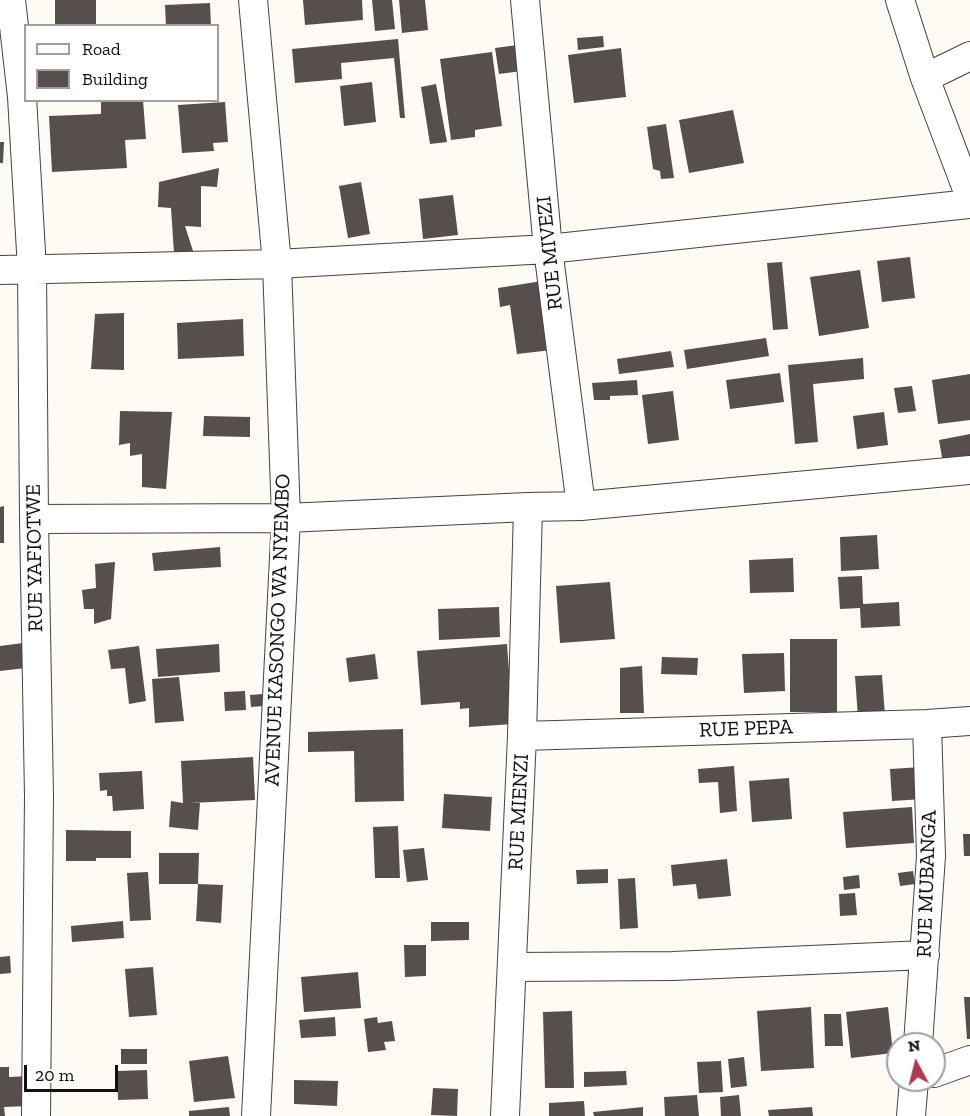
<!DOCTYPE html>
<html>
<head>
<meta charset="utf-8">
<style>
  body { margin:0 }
  #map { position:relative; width:970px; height:1116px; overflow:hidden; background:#fefaf4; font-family:"Zilla Slab",serif }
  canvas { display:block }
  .legend { position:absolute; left:24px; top:24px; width:195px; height:78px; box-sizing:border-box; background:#fff; border:2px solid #9f9f9f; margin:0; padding:8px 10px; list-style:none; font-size:18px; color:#101010 }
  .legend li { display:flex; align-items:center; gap:12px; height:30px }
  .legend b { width:30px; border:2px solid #9f9f9f }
  .north { position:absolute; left:886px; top:1032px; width:60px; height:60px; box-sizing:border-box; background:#fff; border:2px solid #9f9f9f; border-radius:50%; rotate:353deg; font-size:16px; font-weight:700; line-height:24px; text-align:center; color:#101010 }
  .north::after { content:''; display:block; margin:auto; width:21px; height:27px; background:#b03850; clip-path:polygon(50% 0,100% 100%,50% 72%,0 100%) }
  .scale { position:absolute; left:24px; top:1065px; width:94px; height:27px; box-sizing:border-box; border:3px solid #101010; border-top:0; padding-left:8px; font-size:18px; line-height:21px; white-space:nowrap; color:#101010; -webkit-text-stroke:4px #fff; paint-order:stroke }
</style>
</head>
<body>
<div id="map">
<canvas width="970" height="1116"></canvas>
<ul class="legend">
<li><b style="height:8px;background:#fff"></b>Road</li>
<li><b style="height:16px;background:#574f4d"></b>Building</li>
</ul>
<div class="north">N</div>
<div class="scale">20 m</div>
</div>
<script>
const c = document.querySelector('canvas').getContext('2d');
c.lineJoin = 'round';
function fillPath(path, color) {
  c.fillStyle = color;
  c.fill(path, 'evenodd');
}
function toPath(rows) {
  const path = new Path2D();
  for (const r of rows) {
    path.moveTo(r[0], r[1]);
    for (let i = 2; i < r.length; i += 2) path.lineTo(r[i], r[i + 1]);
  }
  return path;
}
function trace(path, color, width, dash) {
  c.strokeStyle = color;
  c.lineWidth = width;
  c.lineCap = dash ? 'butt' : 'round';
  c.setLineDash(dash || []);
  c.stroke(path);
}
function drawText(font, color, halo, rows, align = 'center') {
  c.font = font + ' "Zilla Slab",serif';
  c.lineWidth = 6;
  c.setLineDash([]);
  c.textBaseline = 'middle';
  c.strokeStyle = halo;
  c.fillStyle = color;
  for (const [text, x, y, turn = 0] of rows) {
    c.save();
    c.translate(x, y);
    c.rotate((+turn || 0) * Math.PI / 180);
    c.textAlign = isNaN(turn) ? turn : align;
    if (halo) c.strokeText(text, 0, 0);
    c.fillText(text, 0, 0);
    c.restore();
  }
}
const building = toPath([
  [55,0,96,0,96,26,55,26],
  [303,0,362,0,363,20,305,25],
  [372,0,392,0,395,29,375,31],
  [399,0,425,0,428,30,402,33],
  [210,3,211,26,166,26,165,5],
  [603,36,604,47,578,50,577,38],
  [398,39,405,118,400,118,394,58,341,63,342,79,295,83,292,49],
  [518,45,522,71,499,74,495,48],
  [621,48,626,97,574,103,568,55],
  [492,52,502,126,475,130,475,137,451,140,440,59],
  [372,82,376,122,344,126,340,86],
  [436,84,447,142,430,144,421,87],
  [101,100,143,100,146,139,125,140,127,168,52,172,49,116,101,114],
  [225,102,228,142,213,143,214,151,182,153,178,105],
  [733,110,744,163,689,173,679,120],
  [666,124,674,178,661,179,660,171,653,169,647,127],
  [0,142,4,142,3,163,0,163],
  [219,168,217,187,201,186,201,227,185,226,193,251,174,253,171,208,158,207,159,182],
  [361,182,370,234,348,238,339,186],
  [453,195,458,235,423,239,419,199],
  [910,257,915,298,882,302,877,261],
  [782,262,788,329,773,330,767,263],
  [860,270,869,328,819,336,810,277],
  [542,281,552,350,517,354,510,305,500,307,498,288],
  [124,313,124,370,91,369,95,314],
  [243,319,244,356,178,359,177,323],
  [766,338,769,356,687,369,684,350],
  [671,351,674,367,619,374,617,359],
  [863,358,864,379,813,384,818,442,795,444,788,365],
  [780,373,784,402,730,409,726,380],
  [970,374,970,420,938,424,932,380],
  [637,380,638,395,610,396,610,400,594,400,592,383],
  [912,386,916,411,898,413,894,388],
  [673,391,679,440,648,444,642,395],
  [120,411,172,412,166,489,142,487,142,454,130,456,130,443,119,445],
  [884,412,888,445,857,449,853,416],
  [204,416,250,417,250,437,203,436],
  [970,434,970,458,943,463,939,440],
  [4,506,4,543,0,543,0,507],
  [877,535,879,569,841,571,840,537],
  [220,547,221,567,154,571,152,553],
  [793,558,794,592,750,593,749,560],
  [115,562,111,619,94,624,94,609,84,609,82,590,96,588,95,564],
  [862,576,863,604,899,602,900,626,861,628,860,608,840,609,838,577],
  [610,582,615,639,560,643,556,586],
  [499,607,500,637,439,640,438,609],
  [790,639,837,639,837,712,790,712],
  [23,643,26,668,0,671,0,646],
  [219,644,220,672,158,677,156,649],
  [507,644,513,724,469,727,469,708,460,709,460,702,421,705,417,651],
  [139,646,146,701,129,704,125,668,111,669,108,650],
  [784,653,785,691,744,693,742,654],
  [375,654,378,679,349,682,346,658],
  [662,657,698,658,697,675,661,674],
  [642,666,644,713,620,713,620,668],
  [882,675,885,716,858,718,855,676],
  [179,677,184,721,155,723,152,679],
  [245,691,246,710,225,711,224,692],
  [263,694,264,706,251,707,250,695],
  [403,729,404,801,355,802,354,751,308,752,308,732],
  [253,757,255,800,190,803,200,803,198,830,169,827,171,801,183,803,181,761],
  [734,766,737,811,720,813,718,782,699,783,698,769],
  [922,767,923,799,892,801,890,769],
  [142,771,144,809,113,811,112,796,107,796,107,790,100,791,99,773],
  [789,778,792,819,752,822,749,781],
  [444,794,492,797,490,831,442,828],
  [912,807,914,843,846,848,843,812],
  [398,826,400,878,375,878,373,827],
  [66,830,131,831,131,858,96,858,96,861,66,861],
  [963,834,970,834,970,856,964,856],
  [424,848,428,880,407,882,403,850],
  [159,853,199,853,198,884,159,884],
  [727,859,731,896,698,899,696,884,673,886,671,865],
  [608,869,608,883,577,884,576,870],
  [913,871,915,884,900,886,898,873],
  [148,872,151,920,130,921,127,873],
  [859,875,860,888,844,890,843,877],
  [635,878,638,928,620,929,618,879],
  [198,884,223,885,221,923,196,921],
  [855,893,857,915,840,916,839,894],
  [123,921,124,938,72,942,71,926],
  [431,922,469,922,469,940,431,941],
  [404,945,426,945,426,976,405,977],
  [10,956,11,973,0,974,0,957],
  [153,967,157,1015,129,1017,125,969],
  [358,972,361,1008,304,1012,301,977],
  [964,997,970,997,970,1039,967,1039],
  [811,1007,814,1068,761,1071,757,1011],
  [888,1007,893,1053,851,1058,846,1012],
  [572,1011,574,1088,545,1088,543,1012],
  [824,1014,841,1014,843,1046,825,1046],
  [335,1017,336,1036,301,1038,299,1020],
  [377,1017,378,1023,392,1021,395,1041,384,1042,386,1050,368,1052,364,1019],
  [121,1049,147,1049,147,1064,121,1064],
  [228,1056,235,1098,194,1102,189,1061],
  [744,1057,747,1086,731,1088,728,1059],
  [721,1061,723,1092,699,1093,697,1062],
  [0,1067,9,1067,9,1077,29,1076,30,1106,4,1107,5,1116,0,1116],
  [147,1070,148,1099,118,1100,117,1071],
  [626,1071,627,1085,584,1087,584,1072],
  [294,1080,338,1081,337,1106,294,1104],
  [433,1088,458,1089,457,1116,431,1115],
  [697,1095,699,1116,665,1116,664,1097],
  [739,1095,741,1116,721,1116,720,1097],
  [584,1101,585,1116,549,1116,549,1103],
  [229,1107,230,1116,189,1116,189,1111],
  [643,1107,643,1116,594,1116,593,1112],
  [812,1107,813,1116,769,1116,768,1110]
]);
const minor = toPath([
  [11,0,22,97,32,269,34,519,39,796,36,1116],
  [253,0,277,264,286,518,256,1116],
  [525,0,548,249,581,506],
  [900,0,925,78,970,197],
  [925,78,970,56],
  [0,270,277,264,548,249,970,204],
  [34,519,286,518,528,507,581,506,970,470],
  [522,736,927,724,970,721],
  [512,967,673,966,925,955],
  [918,1044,931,856,927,724],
  [934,1073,970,1060],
  [505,1116,522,736,528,507],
  [911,1116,914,1080]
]);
const streetNames = [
  ["RUE MIVEZI",550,253,-96],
  ["RUE YAFIOTWE",35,558,-91],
  ["AVENUE KASONGO WA NYEMBO",278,630,-88],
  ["RUE PEPA",746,729,-2],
  ["RUE MIENZI",519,812,-87],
  ["RUE MUBANGA",927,884,-88]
];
fillPath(building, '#574f4d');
trace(minor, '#434343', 30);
trace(minor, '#fff', 28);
drawText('21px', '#101010', '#fff', streetNames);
</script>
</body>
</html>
